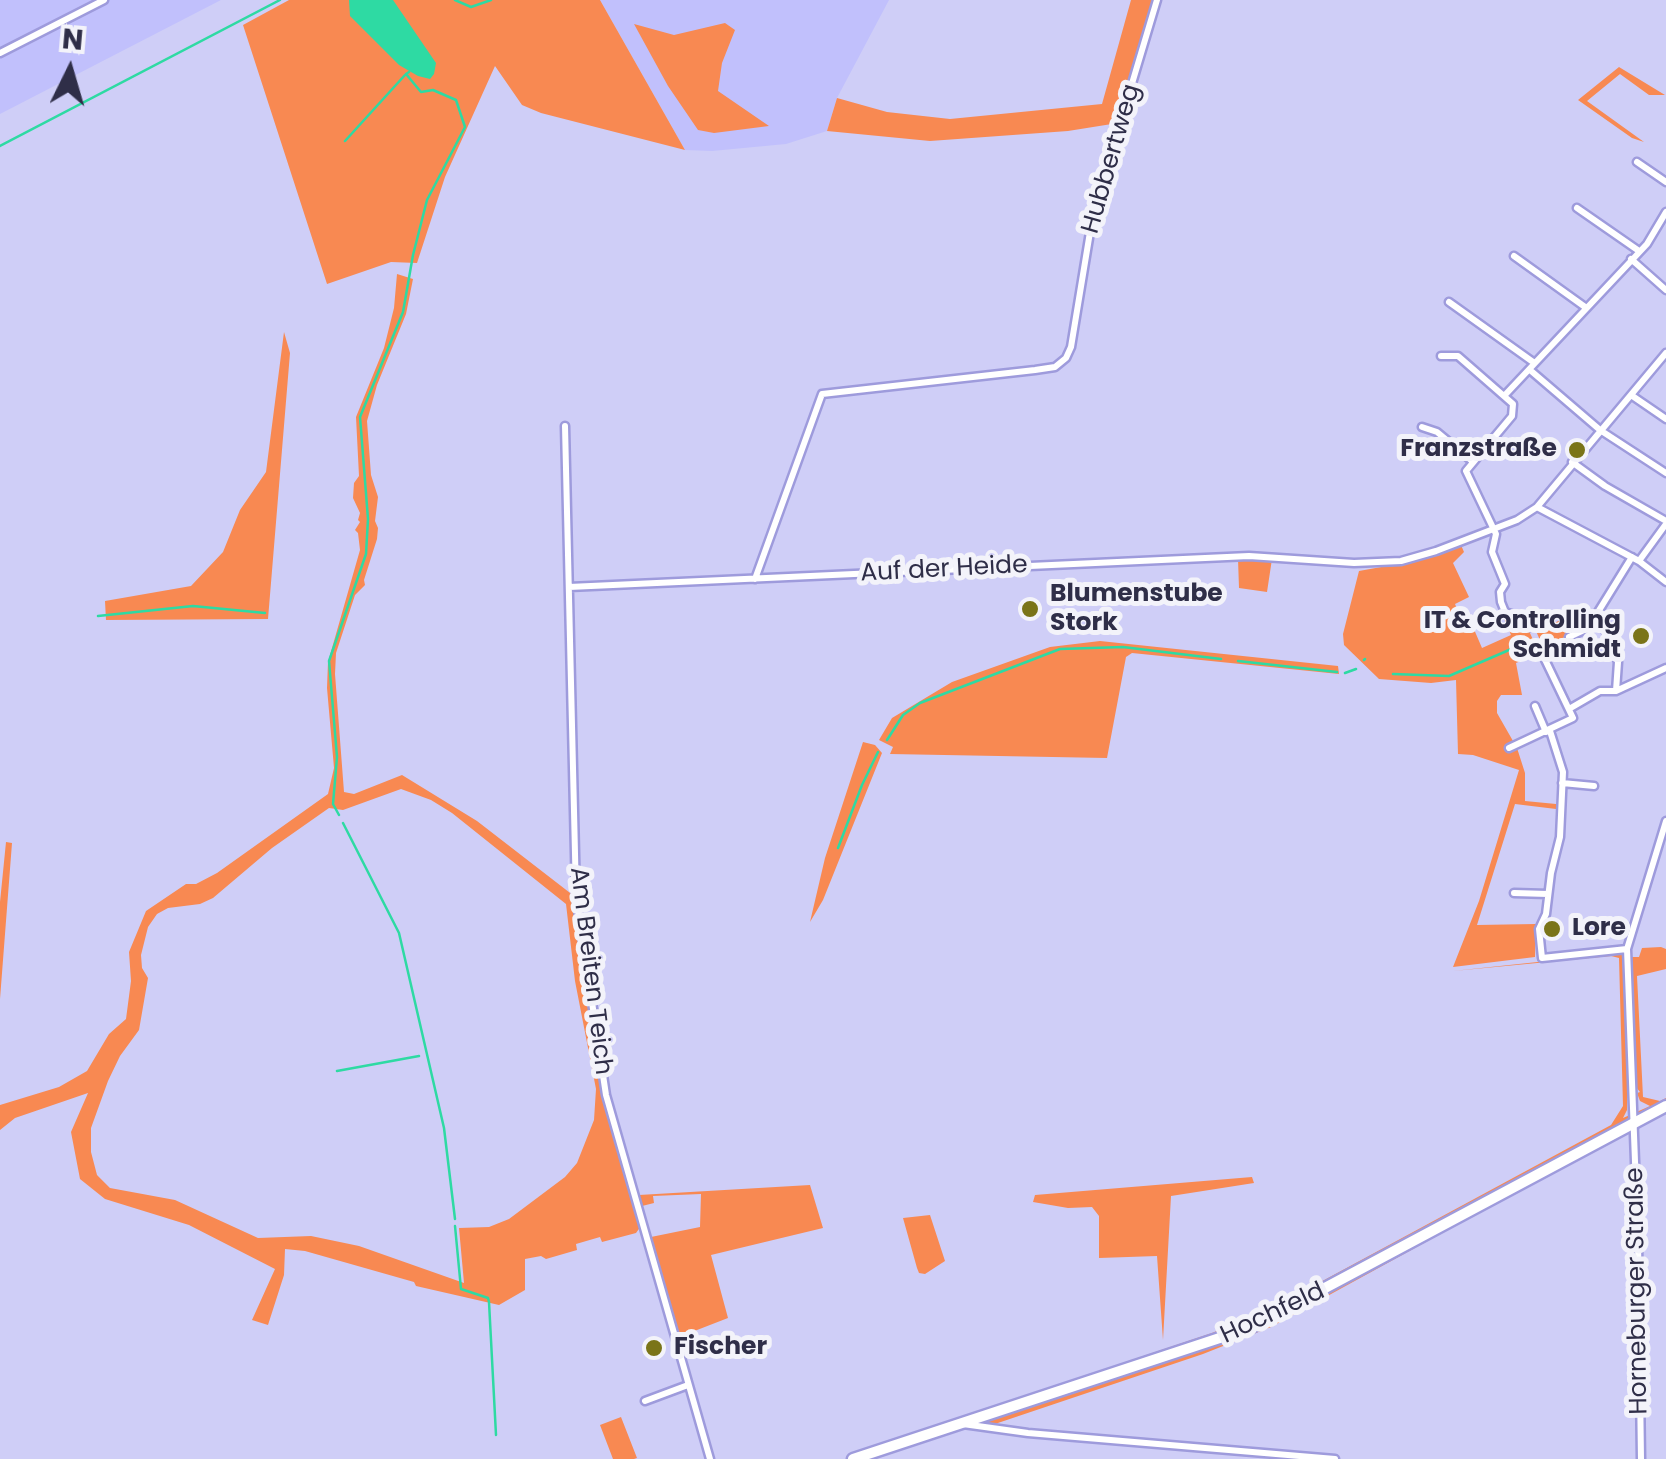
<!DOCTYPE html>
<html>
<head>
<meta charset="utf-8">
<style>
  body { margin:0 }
  #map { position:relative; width:1666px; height:1459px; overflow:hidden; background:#cfcef7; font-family:Poppins,sans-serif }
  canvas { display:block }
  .north { position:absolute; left:20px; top:20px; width:100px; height:100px; -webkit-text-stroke:8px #f3f3fa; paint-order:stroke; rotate:5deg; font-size:28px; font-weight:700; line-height:40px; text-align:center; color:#2f2e48 }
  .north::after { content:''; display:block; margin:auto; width:35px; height:45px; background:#2f2e48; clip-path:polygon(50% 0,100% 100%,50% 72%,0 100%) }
</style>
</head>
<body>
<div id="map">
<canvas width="1666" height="1459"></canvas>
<div class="north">N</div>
</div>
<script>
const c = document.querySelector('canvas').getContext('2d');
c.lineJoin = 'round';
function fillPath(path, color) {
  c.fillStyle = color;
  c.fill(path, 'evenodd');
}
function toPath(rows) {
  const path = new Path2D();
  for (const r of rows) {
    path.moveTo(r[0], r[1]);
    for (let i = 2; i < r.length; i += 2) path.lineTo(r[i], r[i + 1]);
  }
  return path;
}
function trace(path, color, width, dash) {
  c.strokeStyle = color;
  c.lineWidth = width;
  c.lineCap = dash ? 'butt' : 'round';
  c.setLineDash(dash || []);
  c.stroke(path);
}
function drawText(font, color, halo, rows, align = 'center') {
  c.font = font + ' Poppins,sans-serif';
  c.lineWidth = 10;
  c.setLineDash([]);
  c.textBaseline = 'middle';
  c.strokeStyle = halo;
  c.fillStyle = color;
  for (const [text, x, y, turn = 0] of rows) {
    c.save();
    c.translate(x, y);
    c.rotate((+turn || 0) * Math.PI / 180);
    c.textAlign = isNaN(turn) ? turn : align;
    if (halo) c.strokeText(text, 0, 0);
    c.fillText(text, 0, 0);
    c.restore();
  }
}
const built = toPath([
  [0,0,221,0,0,114],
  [600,0,889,0,837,98,827,131,786,144,712,151,685,150]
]);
const green = toPath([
  [289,0,600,0,685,150,541,113,522,105,495,66,445,177,417,263,391,262,327,284,243,25],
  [1131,0,1154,0,1118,123,1068,131,930,141,827,131,837,98,887,112,950,119,1102,104],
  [725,23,735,30,722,63,718,91,769,126,714,133,698,130,668,86,634,24,674,35],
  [1619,67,1665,95,1649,95,1620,74,1587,101,1644,142,1632,138,1578,100],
  [397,274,413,279,406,314,377,385,367,421,371,475,378,497,375,521,378,528,377,539,364,580,365,585,355,595,336,653,335,674,344,792,354,794,402,775,477,821,574,896,604,1095,641,1226,636,1233,602,1242,600,1237,576,1244,577,1250,546,1259,541,1256,525,1259,525,1290,499,1305,416,1286,414,1282,305,1251,285,1249,284,1275,268,1325,252,1320,275,1269,189,1225,105,1199,80,1179,71,1132,88,1093,15,1118,0,1130,0,1105,59,1087,87,1071,109,1034,126,1019,131,981,129,952,146,911,186,884,196,884,217,873,328,794,334,768,327,688,328,662,360,550,358,533,355,530,360,522,358,520,360,513,353,498,354,483,359,476,356,417,384,348,394,308],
  [401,789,431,800,452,813,566,904,575,981,596,1089,594,1120,577,1163,565,1177,509,1219,489,1227,459,1228,464,1283,359,1246,311,1236,258,1238,175,1200,110,1188,97,1175,91,1152,91,1128,108,1081,120,1056,139,1030,148,978,142,968,141,955,148,927,157,914,168,908,200,904,213,898,272,848,329,808,343,810],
  [284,332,290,353,268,619,106,620,105,601,191,586,223,552,240,510,266,472],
  [1461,545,1464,552,1453,563,1469,597,1455,604,1464,625,1501,610,1503,614,1473,627,1482,648,1511,635,1504,618,1509,616,1525,622,1539,653,1516,663,1522,695,1501,695,1497,701,1497,713,1517,748,1525,773,1525,801,1556,804,1556,809,1515,804,1477,925,1536,924,1535,957,1453,967,1479,901,1519,770,1473,755,1458,754,1456,680,1431,683,1379,679,1344,645,1343,634,1359,571,1420,560],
  [1238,559,1272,559,1267,592,1239,588],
  [1581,611,1593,613,1597,622,1543,647,1536,631],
  [1100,641,1338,666,1339,674,1132,653,1126,657,1107,758,890,754,893,747,879,740,892,718,952,682,1050,647],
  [863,742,875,745,882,753,823,900,810,922,825,858],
  [6,842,12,843,0,999,0,902],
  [1661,947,1666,949,1666,969,1637,976,1643,1097,1660,1101,1666,1098,1666,1110,1271,1327,1203,1354,986,1427,953,1420,1212,1333,1278,1305,1611,1125,1623,1106,1619,958,1611,956,1453,971,1622,953,1628,1063,1627,1110,1623,1118,1650,1106,1640,1101,1637,1093,1640,1092,1636,1087,1630,957,1639,957,1642,948],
  [1252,1177,1254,1183,1171,1196,1163,1340,1157,1256,1099,1258,1099,1216,1092,1207,1068,1208,1033,1202,1035,1195],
  [810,1185,823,1228,711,1255,728,1318,679,1337,651,1237,700,1227,701,1194,653,1196,654,1203,642,1206,639,1195],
  [930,1215,945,1261,925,1274,919,1273,917,1268,903,1218],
  [621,1417,637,1458,634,1459,613,1459,600,1425]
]);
const water = toPath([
  [349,0,393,0,436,63,434,74,430,79,418,76,399,65,350,16]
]);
const stream = toPath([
  [455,0,471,7,491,0],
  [345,141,405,75],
  [0,146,280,0],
  [98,616,193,606,265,613],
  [1364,660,1365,659],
  [1238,661,1337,672],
  [1345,673,1356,669],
  [1393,674,1449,676,1516,647],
  [887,740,903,715,920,703,1060,649,1123,647,1221,659],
  [339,815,333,804,337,757,329,661,366,554,368,519,360,417,403,312,413,255,427,200,465,127,456,100,433,90,421,92,406,74,409,72],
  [343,823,399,933,444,1128,455,1219],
  [838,848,862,785,878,752],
  [337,1071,419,1056],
  [455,1226,461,1289,488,1298,489,1302,496,1435]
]);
const street = toPath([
  [0,53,104,0],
  [1637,162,1666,182],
  [1577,208,1639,251],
  [1514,256,1585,307],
  [1631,259,1666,290],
  [1449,302,1533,362],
  [1441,356,1458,356,1513,404,1512,416,1466,471,1496,534,1492,552,1505,584,1500,592,1501,602,1505,612,1527,619,1530,627],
  [1530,370,1600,430,1666,473],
  [1631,395,1666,419],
  [1504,396,1647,244,1666,212],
  [565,426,576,896,606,1095,710,1459],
  [1422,427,1437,432,1472,461],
  [1572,462,1605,486,1666,521],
  [1537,507,1639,561,1666,582],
  [1639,561,1666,524],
  [755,579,822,394,1035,370,1055,367,1066,358,1071,347,1093,214,1157,0],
  [569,587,1249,556,1354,563,1401,561,1436,551,1517,520,1537,507,1666,353],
  [1569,637,1601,622],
  [1616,691,1666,668],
  [1535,706,1546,732],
  [1569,709,1600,691,1616,691,1618,662,1598,612,1632,557],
  [1550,731,1563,772,1560,837,1551,873,1546,914,1539,929,1542,958,1627,949],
  [1509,748,1573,718,1538,645],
  [1562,783,1594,786],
  [1514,893,1548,894],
  [645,1401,688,1385],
  [963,1424,1028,1433,1335,1459],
  [1641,1459,1638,1241,1627,949,1666,821]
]);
const secondary = toPath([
  [853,1459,1250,1328,1666,1106]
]);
const markers = [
  [1577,450,10,"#7a7418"],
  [1030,609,10,"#7a7418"],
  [1641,636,10,"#7a7418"],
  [1552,929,10,"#7a7418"],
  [654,1348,10,"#7a7418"]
];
const streetNames = [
  ["Hubbertweg",1112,159,-74],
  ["Auf der Heide",944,570,-3],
  ["Am Breiten Teich",590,971,83],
  ["Horneburger Straße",1638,1291,-91],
  ["Hochfeld",1273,1314,-25]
];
const poiNames = [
  ["Franzstraße",1557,450,"right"],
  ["Blumenstube",1050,595],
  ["Stork",1050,624],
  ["IT & Controlling",1621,622,"right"],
  ["Schmidt",1621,651,"right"],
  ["Lore",1572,929],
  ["Fischer",674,1348]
];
fillPath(built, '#c1c0fc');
fillPath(green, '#f88952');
fillPath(water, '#2edaa3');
trace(stream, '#2edaa3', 2.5);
trace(street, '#9e9bdc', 11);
trace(secondary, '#9e9bdc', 15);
trace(street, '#fff', 6);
trace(secondary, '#fff', 10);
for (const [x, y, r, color] of markers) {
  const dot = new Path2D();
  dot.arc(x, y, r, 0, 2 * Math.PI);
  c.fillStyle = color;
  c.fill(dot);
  trace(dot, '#f3f3fa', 4);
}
drawText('25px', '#2f2e48', '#f3f3fa', streetNames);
drawText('bold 25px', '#2f2e48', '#f3f3fa', poiNames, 'left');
</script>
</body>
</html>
